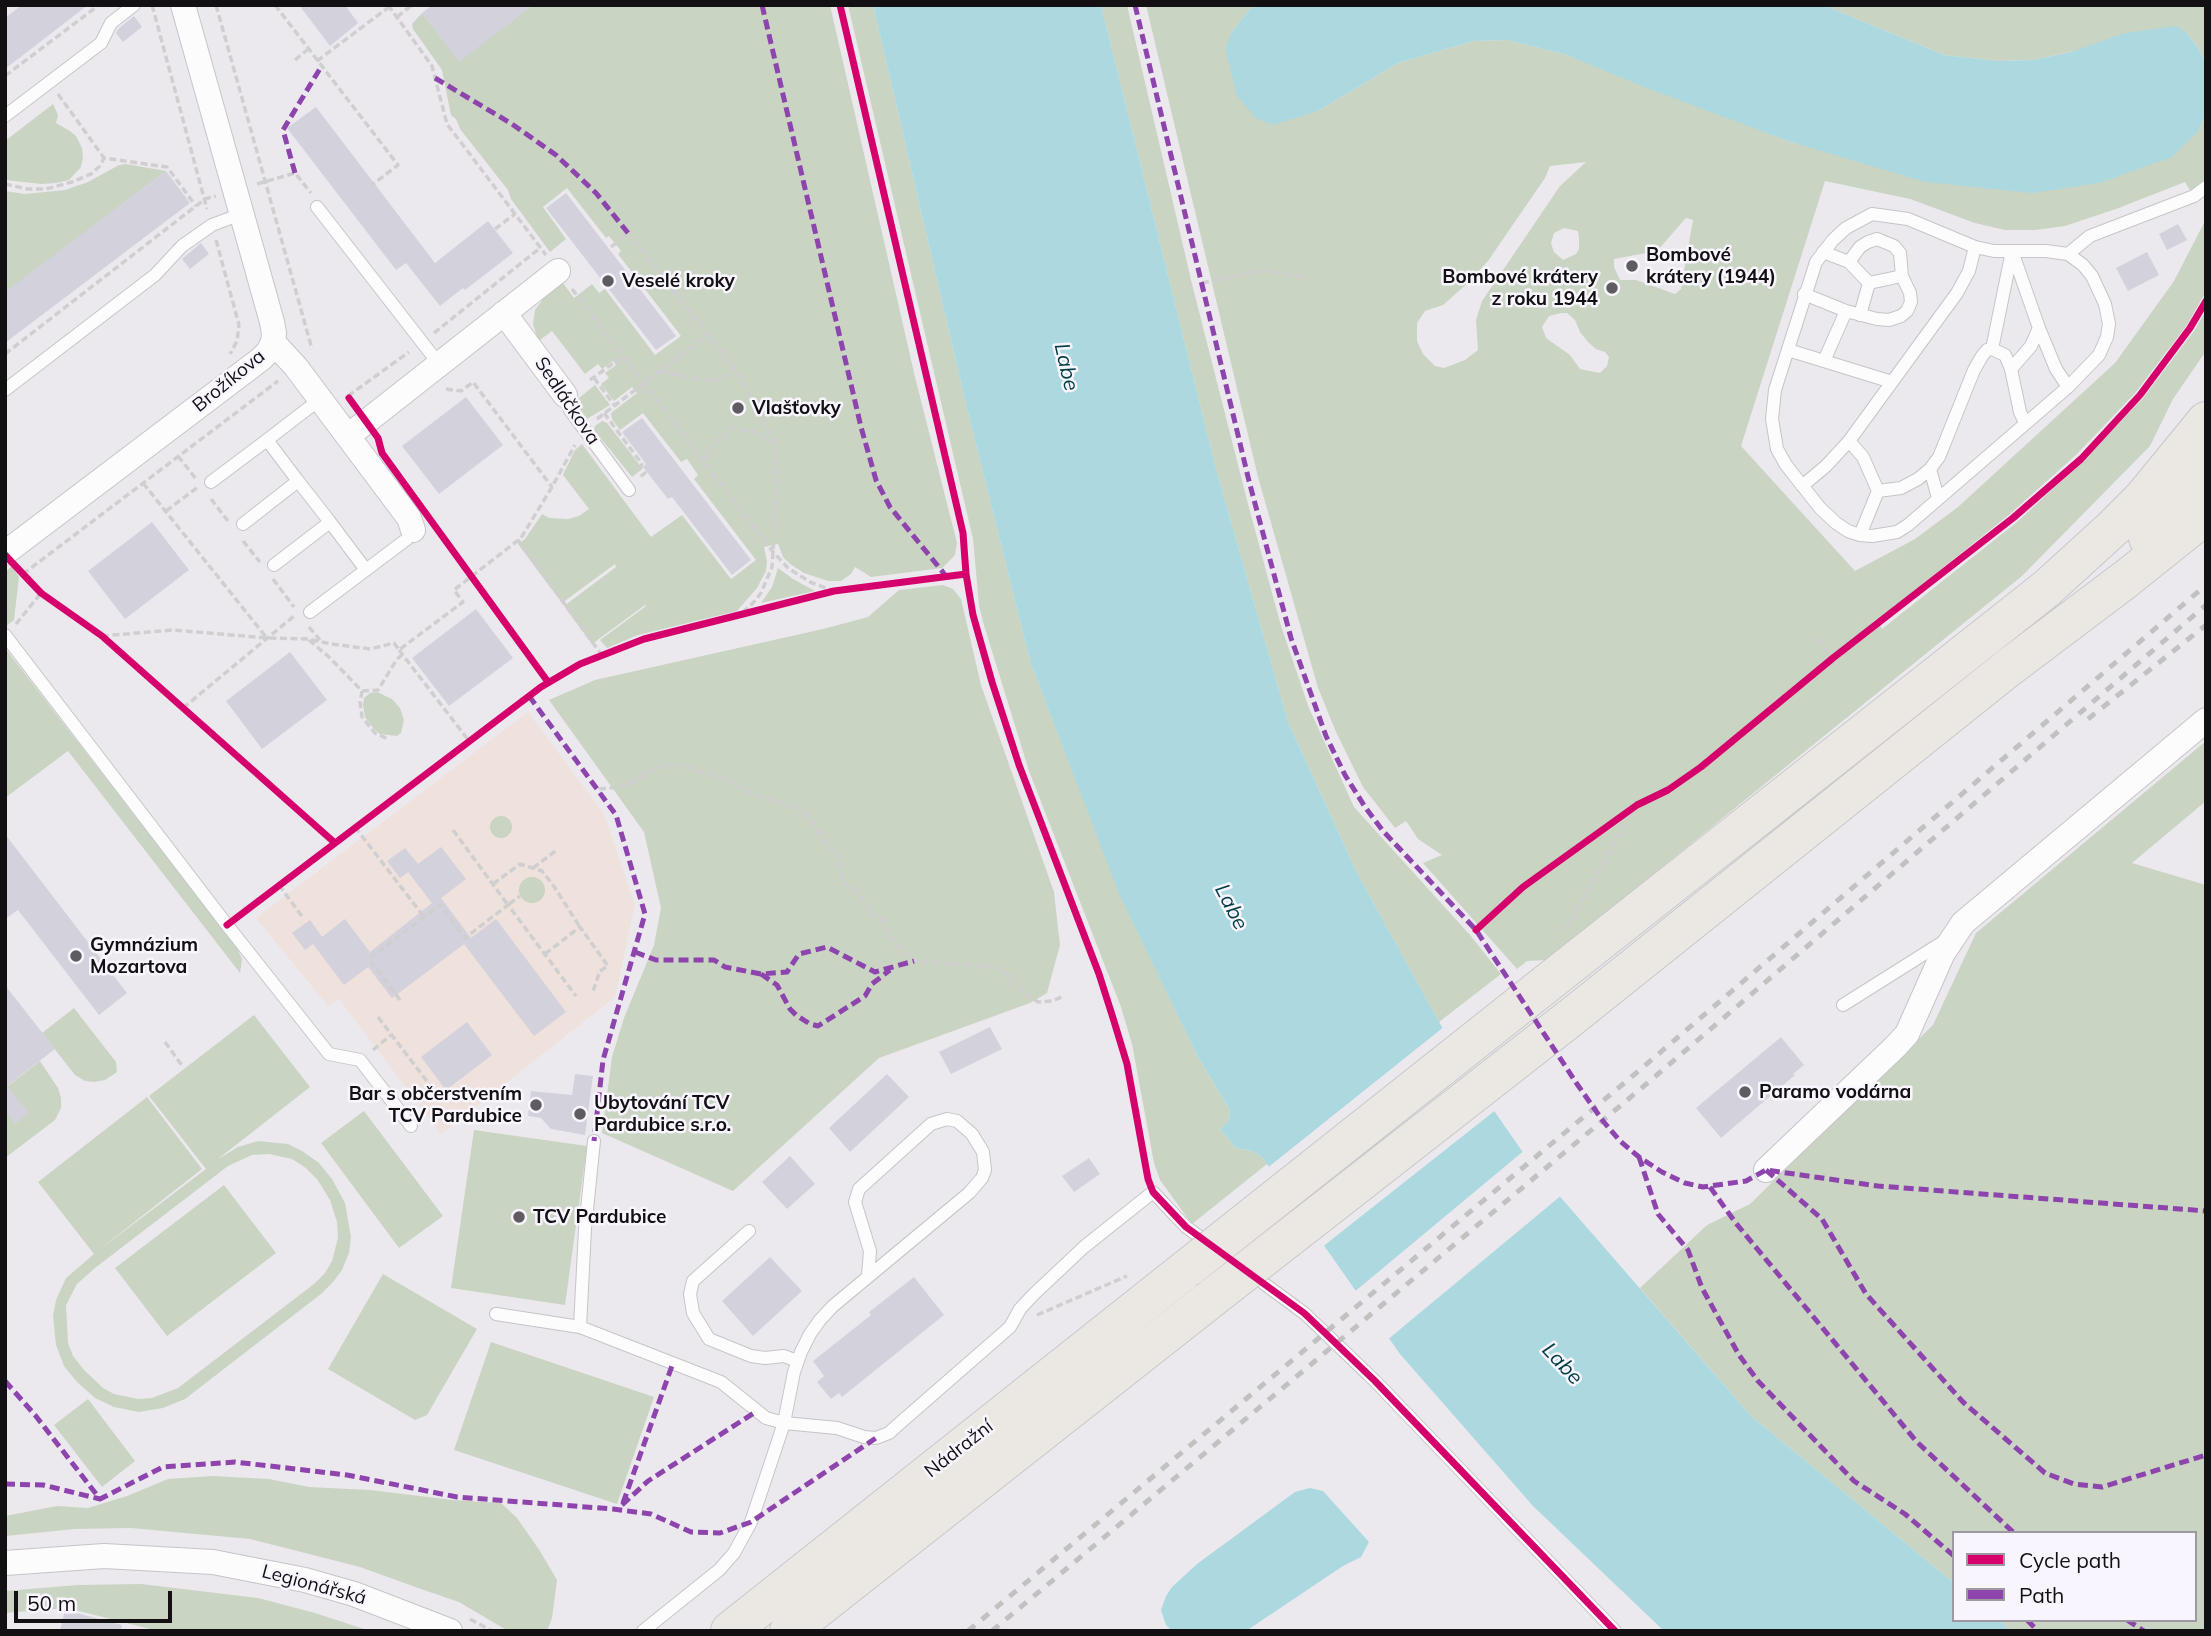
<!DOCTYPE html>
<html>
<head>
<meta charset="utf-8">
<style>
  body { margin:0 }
  #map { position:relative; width:2211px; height:1636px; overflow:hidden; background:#ece9ee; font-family:Mulish,sans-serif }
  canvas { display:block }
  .frame { position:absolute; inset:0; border:7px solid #121013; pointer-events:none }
  .legend { position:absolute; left:1952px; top:1531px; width:245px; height:91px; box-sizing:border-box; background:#f9f5fe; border:2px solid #9d99a0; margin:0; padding:9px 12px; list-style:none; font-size:21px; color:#121013 }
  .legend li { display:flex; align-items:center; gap:14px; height:35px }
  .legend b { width:35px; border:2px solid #9d99a0 }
  .scale { position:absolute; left:14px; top:1591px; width:158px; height:32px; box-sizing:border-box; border:4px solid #121013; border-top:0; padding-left:9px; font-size:21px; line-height:24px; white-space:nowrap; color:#121013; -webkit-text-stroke:5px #f9f5fe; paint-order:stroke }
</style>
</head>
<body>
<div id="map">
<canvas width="2211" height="1636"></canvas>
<div class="frame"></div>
<ul class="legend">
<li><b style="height:9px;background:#d6006c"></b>Cycle path</li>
<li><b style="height:9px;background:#8e44ad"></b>Path</li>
</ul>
<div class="scale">50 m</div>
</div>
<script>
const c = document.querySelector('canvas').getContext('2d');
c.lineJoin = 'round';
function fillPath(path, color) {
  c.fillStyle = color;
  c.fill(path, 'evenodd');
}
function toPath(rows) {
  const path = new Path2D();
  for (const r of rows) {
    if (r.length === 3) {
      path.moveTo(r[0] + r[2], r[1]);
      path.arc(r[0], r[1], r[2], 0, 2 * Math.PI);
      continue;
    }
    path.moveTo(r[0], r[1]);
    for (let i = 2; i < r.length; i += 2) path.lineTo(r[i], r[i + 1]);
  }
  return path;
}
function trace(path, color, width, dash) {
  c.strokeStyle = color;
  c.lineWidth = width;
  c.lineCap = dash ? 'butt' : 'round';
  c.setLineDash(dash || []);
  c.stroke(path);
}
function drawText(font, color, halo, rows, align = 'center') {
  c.font = font + ' Mulish,sans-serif';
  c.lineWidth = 5;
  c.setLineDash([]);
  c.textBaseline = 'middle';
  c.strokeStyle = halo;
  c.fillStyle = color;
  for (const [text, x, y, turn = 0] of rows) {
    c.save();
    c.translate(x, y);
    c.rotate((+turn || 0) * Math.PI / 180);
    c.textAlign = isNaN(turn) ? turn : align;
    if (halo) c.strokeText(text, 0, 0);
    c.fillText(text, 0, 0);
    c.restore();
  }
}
const education = toPath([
  [528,712,604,814,635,905,615,997,441,1134,339,999,328,1006,256,918]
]);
const green = toPath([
  [533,5,830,5,915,377,957,543,955,555,942,568,871,577,855,567,851,574,841,581,828,581,804,573,790,564,783,557,778,544,764,547,767,562,766,571,757,588,737,611,638,635,607,648,600,640,646,606,645,605,592,644,564,606,616,567,615,564,562,603,518,544,525,539,542,514,549,518,568,519,579,516,589,509,563,475,575,450,582,444,651,537,682,515,731,579,756,560,694,479,698,475,687,459,681,462,643,413,620,430,612,419,611,413,637,393,632,387,614,401,601,384,609,378,605,373,616,365,613,361,602,369,598,364,585,374,552,331,540,340,537,337,533,324,535,310,543,299,563,283,574,298,592,284,599,293,605,289,655,355,681,336,618,254,621,251,609,236,606,238,567,188,543,207,566,239,550,252,511,199,508,190,460,129,456,119,451,115,442,70,413,29,412,24,422,13,459,61],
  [848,5,873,5,965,400,1030,661,1121,896,1198,1057,1230,1110,1228,1122,1220,1129,1236,1148,1252,1151,1262,1157,1267,1164,1192,1224,1160,1180,1154,1163,1132,1044,1121,1007,1029,771,983,622,979,605,973,539],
  [1101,5,1127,5,1192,284,1248,504,1281,626,1309,708,1354,807,1470,935,1501,974,1439,1022,1357,873,1288,722,1216,469],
  [1146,5,1253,5,1231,33,1318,111,1398,63,1473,41,1507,40,1564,54,1791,142,1842,156,2199,130,2206,113,2206,179,2191,192,2185,182,2116,209,2065,226,2035,230,2005,230,1975,223,1910,199,1825,181,1741,446,1855,571,1915,539,1958,507,2115,363,2174,281,2206,219,2206,291,2187,325,2136,392,2077,454,2010,514,1878,620,1882,629,2017,522,2083,461,2143,398,2194,331,2206,311,2206,351,2173,399,2150,446,2022,576,1547,960,1527,961,1517,969,1423,863,1442,855,1418,839,1406,821,1395,828,1363,787,1336,732,1318,688,1258,477],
  [1586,162,1560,186,1482,301,1476,320,1478,350,1465,360,1444,368,1435,366,1423,354,1417,341,1417,323,1425,311,1443,305,1469,282,1488,261,1545,178,1550,166],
  [1686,218,1693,220,1681,289,1675,294,1636,280,1620,280,1614,267,1614,259,1657,251],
  [1564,228,1578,231,1579,237,1579,249,1576,254,1563,260,1554,252,1551,243,1554,233],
  [1561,313,1567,313,1575,320,1580,332,1588,342,1596,349,1605,352,1609,357,1607,366,1600,373,1580,369,1570,355,1546,338,1542,327,1549,316],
  [1823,5,2206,5,2206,65,2199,49,2187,33,2070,52,2033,60,1997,61,1944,55],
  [53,104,58,115,56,123,70,131,76,136,82,148,83,158,81,167,69,180,56,183,41,184,5,180,5,141],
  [126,164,166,171,5,293,5,191,25,194,65,190,88,182,119,165],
  [595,385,610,405,587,419,574,402],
  [602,421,607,423,639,464,641,470,632,477,594,430,595,426],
  [12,566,19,577,14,620,5,627,5,572],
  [778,568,793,579,815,591,761,603,772,587],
  [943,585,953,589,961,599,981,685,1054,892,1060,945,1047,993,1030,1003,879,1058,733,1191,602,1133,612,1057,624,1018,654,945,661,908,644,832,549,700,595,680,823,629,868,617,899,590],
  [5,648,237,948,242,959,240,973,68,751,5,798],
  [377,692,392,699,400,708,404,720,401,733,397,736,380,734,374,729,365,717,363,705,364,698,370,693],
  [2206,741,2206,801,2132,863,2206,885,2206,1631,2012,1631,1999,1620,2195,1620,2195,1533,1954,1533,1954,1583,1751,1416,1640,1288,1707,1225,1750,1204,1933,1025,1976,933],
  [501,827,11],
  [532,890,13],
  [74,1008,116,1062,117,1072,105,1080,94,1082,85,1081,75,1075,42,1033],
  [254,1015,310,1087,218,1159,238,1147,258,1141,288,1144,302,1151,319,1163,332,1179,345,1203,351,1237,349,1253,342,1270,333,1282,321,1294,185,1399,163,1408,139,1412,114,1407,95,1398,77,1382,64,1366,56,1345,53,1316,56,1300,66,1278,94,1254,38,1182,147,1097,202,1169,95,1253,206,1169,149,1096],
  [269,1154,292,1159,306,1168,317,1179,330,1200,337,1222,338,1238,332,1261,325,1273,314,1284,178,1388,152,1398,138,1399,114,1394,103,1388,84,1370,73,1356,68,1343,66,1305,77,1284,95,1268,228,1166,252,1155],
  [40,1061,58,1088,61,1098,61,1108,55,1120,5,1158,5,1088],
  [364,1111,443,1216,399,1248,321,1143],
  [474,1130,587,1146,565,1305,451,1288],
  [224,1185,276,1253,167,1336,115,1268],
  [383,1274,477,1329,427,1415,415,1420,328,1369],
  [491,1342,654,1397,617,1504,454,1450],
  [88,1399,135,1461,102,1487,54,1425],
  [212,1476,269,1479,309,1487,370,1490,453,1500,501,1503,517,1518,540,1551,557,1580,552,1618,547,1631,508,1631,459,1602,421,1589,360,1567,250,1539,131,1528,75,1529,5,1536,5,1516,57,1506,88,1508,127,1496,168,1479],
  [141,1584,258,1598,315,1613,370,1631,158,1631,67,1608,5,1613,5,1591,78,1585]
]);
const water = toPath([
  [873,5,1101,5,1216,469,1288,722,1357,873,1465,1069,1529,1161,1751,1416,1954,1583,1954,1620,1999,1620,2012,1631,1664,1631,1533,1506,1400,1354,1262,1157,1252,1151,1236,1148,1220,1129,1228,1122,1230,1110,1198,1057,1120,896,1030,661,965,400],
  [1253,5,1823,5,1944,55,1997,61,2033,60,2071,52,2125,33,2176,26,2187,33,2199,49,2206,65,2206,113,2199,130,2172,157,2099,183,2032,193,1925,182,1791,142,1647,88,1564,54,1507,40,1473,41,1398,63,1318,111,1273,125,1256,118,1237,96,1227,56,1226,47,1231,33],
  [1310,1488,1323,1491,1369,1542,1361,1557,1343,1566,1246,1631,1172,1631,1166,1625,1161,1610,1166,1596,1172,1587,1197,1564,1295,1492]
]);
const pier = toPath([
  [1445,1026,1468,1067,1497,1109,1321,1248,1266,1169],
  [1526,1149,1563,1194,1386,1341,1353,1293]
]);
const building = toPath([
  [22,5,88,5,5,69,5,18],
  [299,5,345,5,358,23,330,46],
  [432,5,533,5,459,62,422,13],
  [134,16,142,27,123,42,116,33,118,29],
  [316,107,435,263,488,221,513,253,465,290,463,288,440,306,406,263,396,270,287,128],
  [166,171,190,203,5,343,5,292],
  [566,193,676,336,656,350,546,208],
  [2178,224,2187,240,2167,250,2159,234],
  [201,243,209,254,190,269,182,259],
  [2147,252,2159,275,2128,291,2116,268],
  [466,397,503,445,439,494,402,446],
  [642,418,751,560,732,575,672,497,668,499,643,467,646,464,622,432],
  [152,522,189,570,125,619,88,571],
  [476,609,513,658,449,706,412,658],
  [290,652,327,700,262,749,226,701],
  [5,834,127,993,99,1015,18,910,5,919],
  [441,847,466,879,441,898,471,938,496,919,566,1012,534,1036,464,944,392,998,368,967,344,985,313,944,305,950,292,933,310,920,322,937,345,919,370,952,432,903,408,872,400,878,387,861,405,848,418,864],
  [5,985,55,1049,7,1086,29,1113,15,1124,5,1110],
  [467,1022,492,1055,446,1090,421,1057],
  [990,1027,1002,1049,951,1074,939,1052],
  [1781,1037,1804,1065,1793,1074,1795,1075,1721,1138,1696,1108],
  [575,1074,593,1076,585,1135,551,1129,541,1118,528,1116,531,1091,572,1095],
  [887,1074,909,1097,850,1152,829,1128],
  [790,1156,815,1184,787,1209,762,1182],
  [1089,1158,1100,1174,1074,1192,1062,1176],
  [770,1257,802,1291,753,1336,722,1301],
  [914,1277,944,1315,842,1397,839,1393,831,1399,817,1382,824,1376,813,1361,871,1315,869,1312],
  [65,1610,122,1625,121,1631,60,1631]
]);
const path = toPath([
  [152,5,207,209],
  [216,5,312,349],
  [275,5,398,165,372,185],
  [388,5,432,66,447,124,546,255],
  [397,17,412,5],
  [295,60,307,50],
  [317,61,389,7],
  [5,76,99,5],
  [58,94,104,158],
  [5,184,27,189,46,189,72,182,91,174,100,166,104,158,167,167,196,206],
  [257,184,295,173,311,193],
  [495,229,515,214],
  [216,240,239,325,237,341,230,354],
  [611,247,628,233,736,370,775,444,778,475,772,567,761,593,753,603,744,611],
  [1202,283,1254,272,1270,271,1306,279],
  [572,289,773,552,788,568,810,582,834,591],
  [434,333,540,248],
  [5,354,205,199,216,196],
  [661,371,705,381,718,380,735,370],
  [594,378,615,406],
  [590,380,622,357],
  [446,389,461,391,473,382,552,487],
  [348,396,409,352],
  [604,413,642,464,640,467,645,473,639,478],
  [597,419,707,335],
  [178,456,196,479],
  [703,461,717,440,733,429,752,431,773,443],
  [143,483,266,637],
  [211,499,228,521],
  [166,511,198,487],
  [435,527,548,682],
  [518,540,601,654],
  [243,541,260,562],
  [23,574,278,381],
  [24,575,41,593,102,636,335,843],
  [273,579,294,607],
  [16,624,41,593],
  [309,627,320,640],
  [102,636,173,630,267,638,307,639,332,644,370,649,394,643,399,650,463,602,454,590,521,538,552,487,575,445],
  [1818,639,1833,658],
  [309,640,329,657,362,691,360,702,362,717,375,733,388,739],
  [399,650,469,741],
  [362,691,378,690,397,659,402,655],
  [183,708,294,616],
  [599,789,621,787,637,780,655,768,677,764,730,781,748,792,797,808,808,815,827,846,841,858,843,881,867,903,871,914,881,918,895,944,914,961,986,966,1004,971,1026,994,1038,1002,1052,1001,1064,996],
  [355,827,424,917],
  [453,830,508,905,520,896],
  [533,868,557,850],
  [493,884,520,864,542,871,553,885,580,927],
  [279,885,304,919],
  [240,915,541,687,580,664,644,639,834,591,966,574],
  [1566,929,1637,805],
  [545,954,580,927,608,966,600,971,592,994],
  [400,1000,369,959,440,905,465,938,508,905,576,996],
  [378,1017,439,1097],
  [165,1042,183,1067],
  [373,1050,391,1035],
  [1037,1315,1127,1276],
  [470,1619,492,1631]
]);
const lane = toPath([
  [5,116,101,43,111,23,134,5],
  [317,207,439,364],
  [1872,214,1908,219,1975,247,1994,251,2046,251,2068,254,2083,265,2092,276,2105,304,2109,324,2107,337,2099,355,2068,387,1908,525,1897,532,1872,536,1860,535,1848,531,1836,523,1820,508,1786,465,1777,449,1772,419,1775,390,1816,262,1833,240,1846,228,1872,214],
  [1823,252,1849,262,1869,283,1860,315],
  [2068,254,2090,236,2194,196,2206,187],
  [1869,283,1902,276],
  [1804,294,1846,311,1877,319,1889,320,1901,316,1907,311,1911,302,1910,293,1902,276,1900,253,1894,246,1877,239,1868,242,1860,247,1849,262],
  [2039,328,2056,369,2068,387],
  [1992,349,2005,355,2011,369,2020,412,2025,423],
  [1788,350,1824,361,1846,311],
  [1824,361,1892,382],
  [2011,369,2031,346,2039,328,2012,251],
  [5,390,155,275,182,246,212,225,241,214],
  [565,395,570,410,629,490],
  [1849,441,1863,457,1878,491],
  [1930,469,1938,498],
  [298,481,267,440,319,400],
  [211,482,267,440],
  [1802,486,1826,466,1849,441,1957,293,1969,271,1975,247],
  [243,524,298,481,330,522],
  [1860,535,1878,491,1901,488,1918,479,1930,469,1939,457,1974,370,1982,356,1987,350,1992,349,2012,251],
  [274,565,330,522,366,570],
  [310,612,407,539,413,530],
  [5,635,227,925,329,1054,360,1060,411,1126],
  [1843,1005,1943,942],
  [594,1141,585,1229,580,1327,721,1382,766,1418,784,1423,837,1428,864,1437,876,1438,889,1433,900,1423,1010,1327,1020,1309,1033,1295,1084,1247,1153,1192,1186,1227,1211,1245],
  [749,1231,693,1281,690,1294,693,1313,709,1339,751,1356,765,1358,784,1356,797,1361],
  [1251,1274,1304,1313,1324,1332,1375,1381,1615,1631],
  [496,1314,580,1327],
  [643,1631,719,1570,734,1553,751,1522,784,1423,794,1372,801,1352,810,1334,820,1320,833,1306,969,1193,982,1178,985,1170,983,1152,972,1134,957,1121,947,1119,931,1124,859,1189,855,1202,870,1251,868,1276]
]);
const street = toPath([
  [504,313,565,395],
  [273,342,296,367,409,518,413,530],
  [348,436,558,271],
  [5,553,261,359,268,352,273,342,274,333,272,322,183,5],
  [1766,1170,1895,1047,1907,1034,1943,953,1963,923,2206,720],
  [5,1563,104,1556,213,1562,305,1580,354,1594,450,1631]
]);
const primary = toPath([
  [2148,538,2206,471],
  [1546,984,2046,589,2113,528,2143,498,2206,421],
  [1569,1019,2008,668,2126,579,2206,515],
  [730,1631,1189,1267],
  [789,1631,1208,1301]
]);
const rail = toPath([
  [2088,719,2206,625],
  [968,1631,1635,1074,2206,585],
  [992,1631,1644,1086,2206,605]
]);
const primaryBridge = toPath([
  [1189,1267,1546,984],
  [1208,1301,1569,1019]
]);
const quiet = toPath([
  [762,5,861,427,876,480,890,507,946,576],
  [1135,5,1249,481,1291,638,1326,736,1345,775,1365,807,1383,831,1476,930,1577,1084,1603,1121,1620,1141,1639,1157,1662,1172,1685,1183,1703,1187,1746,1181,1766,1170,1878,1186,2206,1211],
  [435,78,512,124,556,155,596,193,628,233],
  [295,173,283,130,321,67],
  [529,696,616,815,645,914,603,1060,594,1141],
  [635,952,656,960,714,960,725,967,761,974,787,972,799,954,827,947,875,972,914,961],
  [761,974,777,985,790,1009,796,1015,810,1024,818,1026,865,996,872,984,890,970],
  [1639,1157,1658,1214,1688,1250,1702,1288,1739,1355,1758,1381,1854,1481,1905,1514,1954,1556],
  [1766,1170,1822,1219,1866,1294,1963,1402,2045,1473,2074,1484,2102,1487,2206,1455],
  [1710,1187,1735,1222,1916,1441,2014,1533],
  [5,1381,35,1415,100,1499,163,1467,235,1462,347,1475,457,1497,613,1509,651,1514,691,1532,720,1533,751,1522,876,1438],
  [5,1484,43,1485,100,1499],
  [623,1503,673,1363],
  [622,1505,648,1481,757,1411],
  [2027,1620,2038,1631],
  [2127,1620,2144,1631]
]);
const cycleway = toPath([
  [840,5,963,533,966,574,973,615,992,682,1019,765,1099,974,1113,1018,1127,1064,1148,1179,1153,1192,1186,1227,1304,1313,1324,1332,1375,1381,1615,1631],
  [349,398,378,438,382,453,548,682],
  [5,555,41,593,102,636,335,843],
  [227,925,541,687,580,664,644,639,834,591,966,574],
  [1476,930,1523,887,1637,805,1668,790,1701,767,1833,658,2013,518,2081,459,2140,395,2190,328,2206,301]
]);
const markers = [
  [1632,266,7,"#5e5c60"],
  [608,281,7,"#5e5c60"],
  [1612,288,7,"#5e5c60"],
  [738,408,7,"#5e5c60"],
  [76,956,7,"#5e5c60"],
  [1745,1092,7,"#5e5c60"],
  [536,1105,7,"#5e5c60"],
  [580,1114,7,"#5e5c60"],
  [519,1217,7,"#5e5c60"]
];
const poiNames = [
  ["Bombové",1646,255],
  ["krátery (1944)",1646,277],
  ["Bombové krátery",1598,277,"right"],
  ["z roku 1944",1598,299,"right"],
  ["Veselé kroky",622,281],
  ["Vlašťovky",752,408],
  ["Gymnázium",90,945],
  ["Mozartova",90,967],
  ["Paramo vodárna",1759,1092],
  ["Bar s občerstvením",522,1094,"right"],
  ["TCV Pardubice",522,1116,"right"],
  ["Ubytování TCV",594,1103],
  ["Pardubice s.r.o.",594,1125],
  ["TCV Pardubice",533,1217]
];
const streetNames = [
  ["Brožíkova",229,381,-39],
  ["Sedláčkova",567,401,56],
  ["Nádražní",959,1449,-38],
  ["Legionářská",314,1585,15]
];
const waterNames = [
  ["Labe",1066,367,77],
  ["Labe",1231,907,63],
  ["Labe",1562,1364,47]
];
fillPath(education, '#efe1dc');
fillPath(green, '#c9d4c3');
fillPath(water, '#acd8e0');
fillPath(pier, '#ece9ee');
fillPath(building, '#d3d1dc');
trace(lane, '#c6c4c8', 14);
trace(street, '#c6c4c8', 26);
trace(primary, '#c8c7c9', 40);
trace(path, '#d0cfd0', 3.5, [7, 3.5]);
trace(lane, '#fcfcfc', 12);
trace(street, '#fcfcfc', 24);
trace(primary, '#ebe7e3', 38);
trace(rail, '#c2c1c2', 5, [9, 9]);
trace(primaryBridge, '#c8c7c9', 40, []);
trace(primaryBridge, '#ebe7e3', 38);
trace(quiet, '#8e44ad', 5, [10, 5]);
trace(cycleway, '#d6006c', 7);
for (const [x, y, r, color] of markers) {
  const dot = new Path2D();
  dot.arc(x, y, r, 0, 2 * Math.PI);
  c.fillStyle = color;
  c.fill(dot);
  trace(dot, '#f9f5fe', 2.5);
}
drawText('bold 19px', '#121013', '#f9f5fe', poiNames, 'left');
drawText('19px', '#121013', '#f9f5fe', streetNames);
drawText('italic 21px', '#003e45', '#f9f5fe', waterNames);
</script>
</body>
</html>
